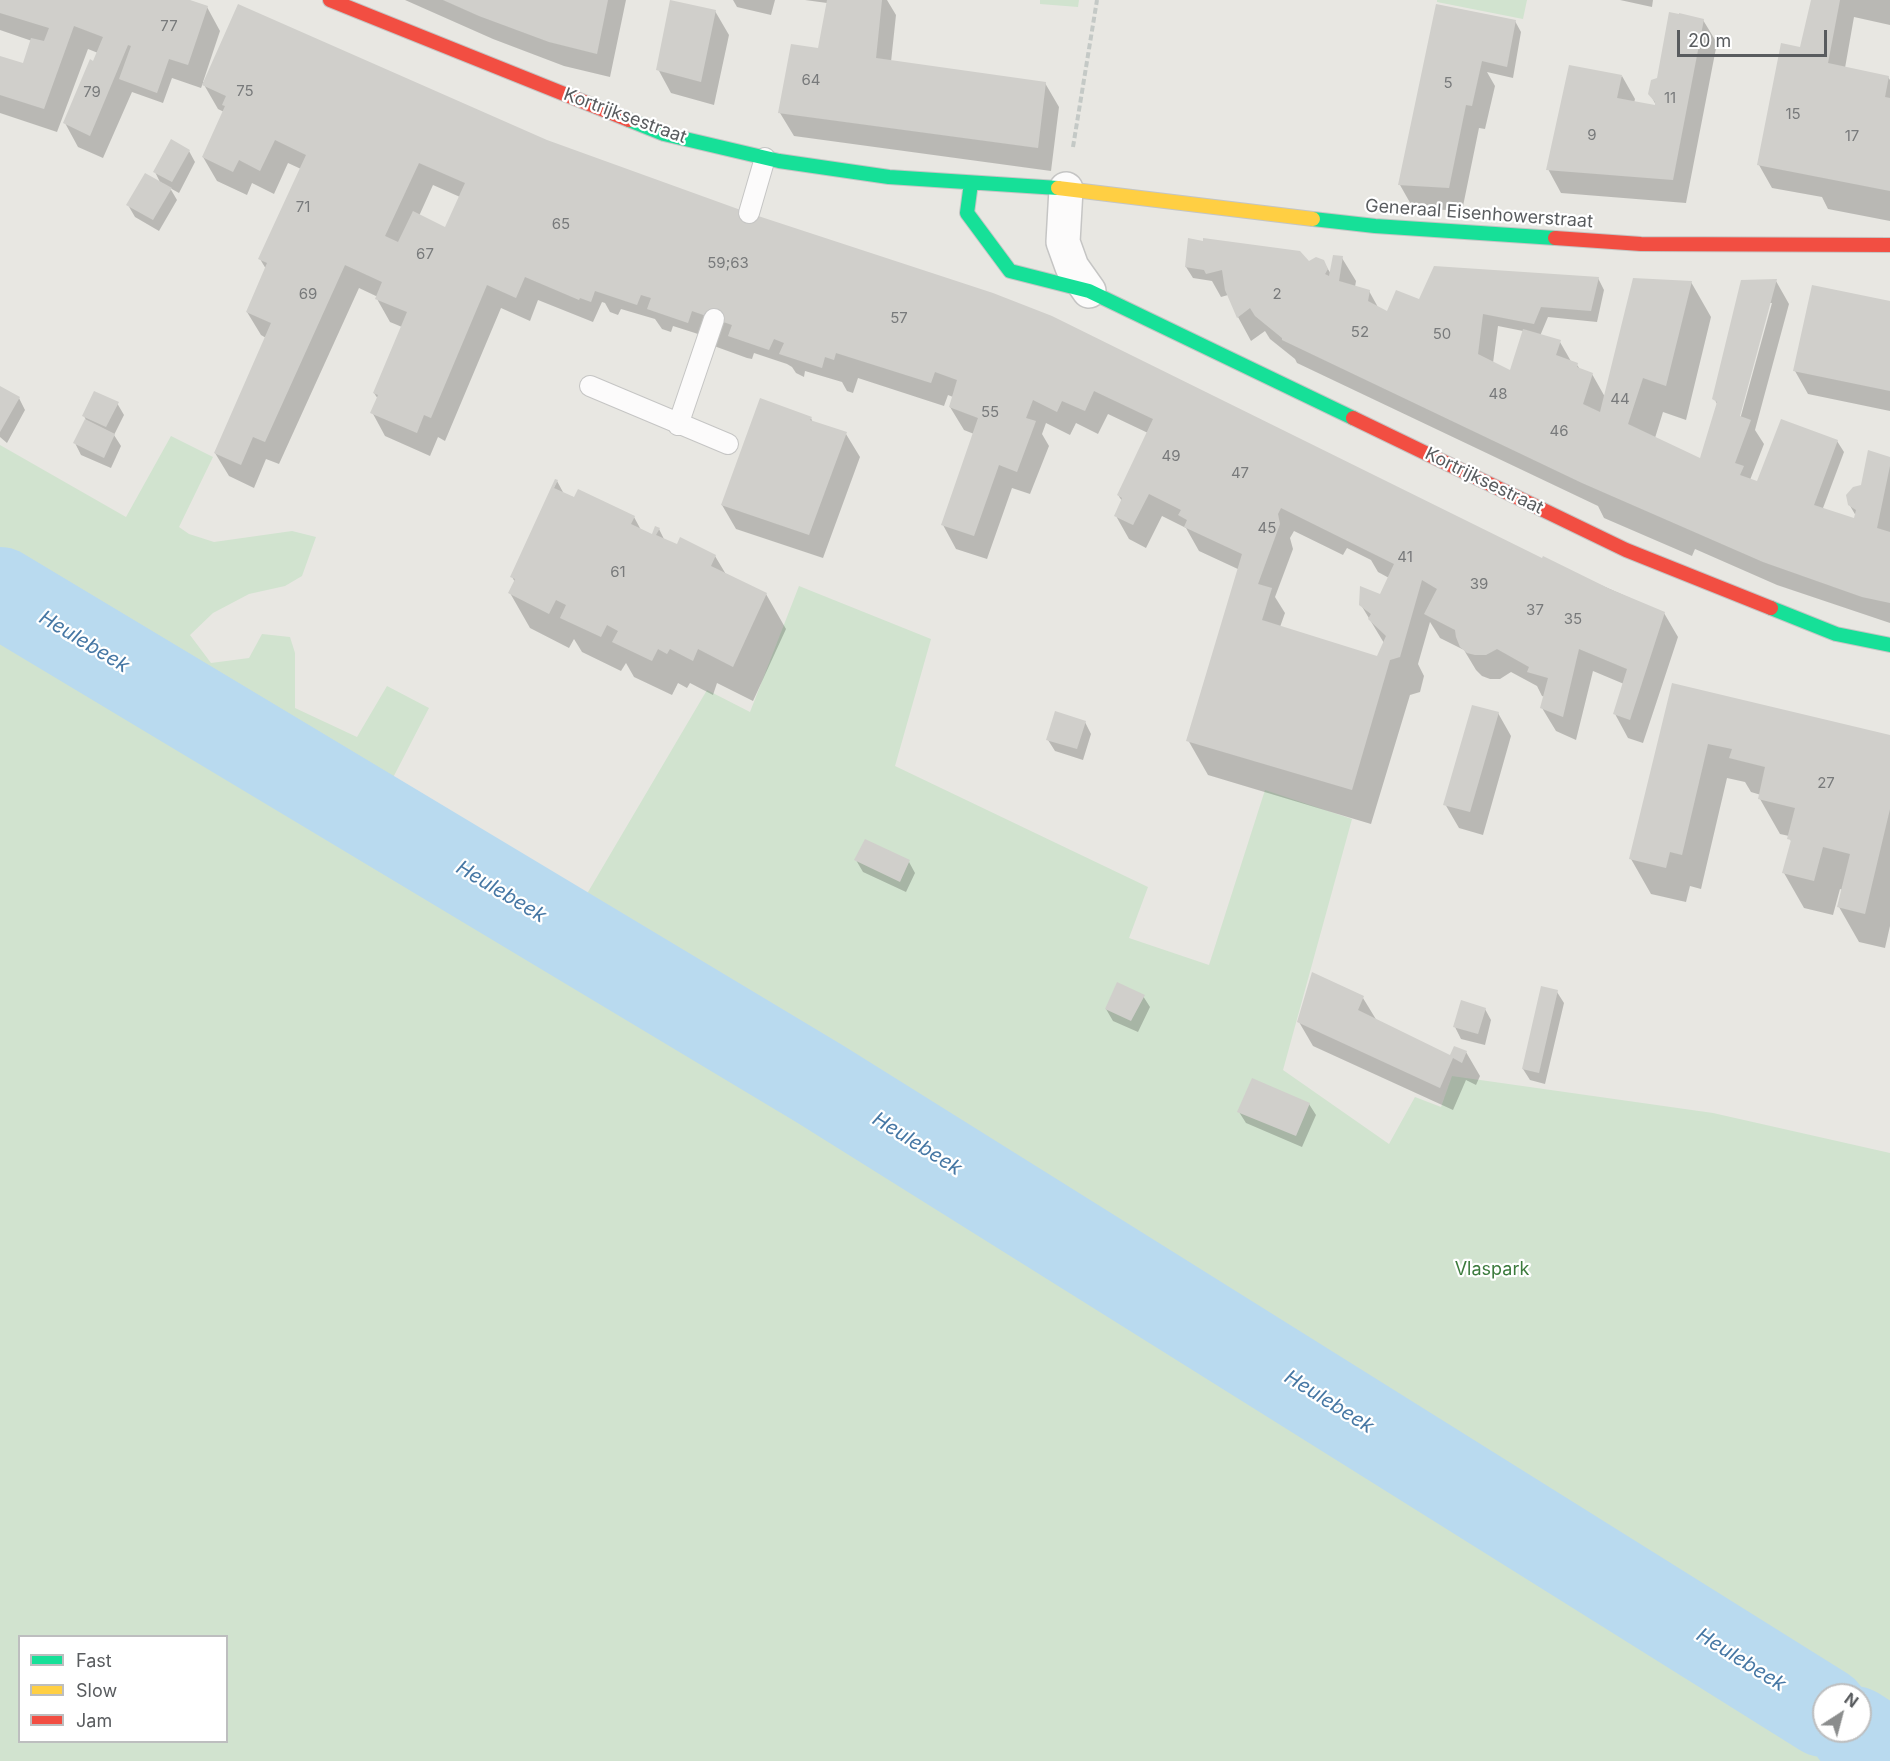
<!DOCTYPE html>
<html>
<head>
<meta charset="utf-8">
<style>
  body { margin:0 }
  #map { position:relative; width:1890px; height:1761px; overflow:hidden; background:#e8e7e2; font-family:Inter,sans-serif }
  canvas { display:block }
  .legend { position:absolute; left:18px; top:1635px; width:210px; height:108px; box-sizing:border-box; background:#fff; border:2px solid #bdbebf; margin:0; padding:8px 10px; list-style:none; font-size:18px; color:#595c5f }
  .legend li { display:flex; align-items:center; gap:12px; height:30px }
  .legend b { width:30px; border:2px solid #bdbebf }
  .north { position:absolute; left:1812px; top:1683px; width:60px; height:60px; box-sizing:border-box; background:#fff; border:2px solid #bdbebf; border-radius:50%; rotate:36deg; font-size:16px; font-weight:700; line-height:24px; text-align:center; color:#595c5f }
  .north::after { content:''; display:block; margin:auto; width:21px; height:27px; background:#8b8d8d; clip-path:polygon(50% 0,100% 100%,50% 72%,0 100%) }
  .scale { position:absolute; left:1677px; top:30px; width:150px; height:27px; box-sizing:border-box; border:3px solid #595c5f; border-top:0; padding-left:8px; font-size:18px; line-height:21px; white-space:nowrap; color:#595c5f; -webkit-text-stroke:4px #fff; paint-order:stroke }
</style>
</head>
<body>
<div id="map">
<canvas width="1890" height="1761"></canvas>
<ul class="legend">
<li><b style="height:8px;background:#16e098"></b>Fast</li>
<li><b style="height:8px;background:#ffcf43"></b>Slow</li>
<li><b style="height:8px;background:#f24e42"></b>Jam</li>
</ul>
<div class="north">N</div>
<div class="scale">20 m</div>
</div>
<script>
const c = document.querySelector('canvas').getContext('2d');
c.lineJoin = 'round';
function fillPath(path, color) {
  c.fillStyle = color;
  c.fill(path, 'evenodd');
}
function toPath(rows) {
  const path = new Path2D();
  for (const r of rows) {
    path.moveTo(r[0], r[1]);
    for (let i = 2; i < r.length; i += 2) path.lineTo(r[i], r[i + 1]);
  }
  return path;
}
function trace(path, color, width, dash) {
  c.strokeStyle = color;
  c.lineWidth = width;
  c.lineCap = dash ? 'butt' : 'round';
  c.setLineDash(dash || []);
  c.stroke(path);
}
function drawText(font, color, halo, rows, align = 'center') {
  c.font = font + ' Inter,sans-serif';
  c.lineWidth = 4.5;
  c.setLineDash([]);
  c.textBaseline = 'middle';
  c.strokeStyle = halo;
  c.fillStyle = color;
  for (const [text, x, y, turn = 0] of rows) {
    c.save();
    c.translate(x, y);
    c.rotate((+turn || 0) * Math.PI / 180);
    c.textAlign = isNaN(turn) ? turn : align;
    if (halo) c.strokeText(text, 0, 0);
    c.fillText(text, 0, 0);
    c.restore();
  }
}
const green = toPath([
  [1040,0,1079,0,1078,7,1040,4],
  [1437,0,1527,0,1523,19,1437,2],
  [171,436,213,457,179,527,189,534,214,542,292,531,316,537,302,576,285,586,249,594,213,613,190,635,211,663,249,658,262,634,290,637,295,653,295,708,357,737,387,686,429,708,383,797,138,660,0,576,0,445,126,517],
  [799,586,931,639,895,766,1148,887,1129,938,1209,965,1265,790,1352,819,1283,1070,1389,1144,1415,1097,1441,1107,1452,1076,1713,1113,1890,1153,1890,1743,1860,1723,1860,1695,1824,1695,1824,1700,1588,1547,1595,1520,1048,1193,812,1056,788,1039,578,909,707,690,750,712],
  [0,634,546,950,1643,1625,1844,1761,0,1761],
  [20,1636,226,1636,226,1742,20,1742]
]);
const shadow = toPath([
  [0,0,186,0,207,7,220,31,203,82,547,142,1542,559,1664,613,1678,637,1643,743,1628,738,1615,714,1624,684,1593,671,1576,740,1556,731,1542,708,1545,697,1542,696,1537,686,1511,672,1500,679,1490,679,1482,676,1476,670,1464,650,1440,638,1430,622,1418,664,1424,676,1420,692,1410,695,1371,824,1208,775,1188,740,1240,570,1199,551,1186,528,1162,516,1146,548,1129,539,1116,516,1122,501,1118,495,1148,433,1108,414,1098,434,1076,423,1070,435,1046,423,1042,434,1049,446,1030,494,1012,488,987,559,956,549,943,525,974,434,964,430,950,407,953,397,948,395,944,406,858,378,853,393,847,391,842,382,805,371,804,377,796,373,792,367,787,364,754,353,752,359,747,358,714,346,709,338,695,333,673,326,671,332,662,329,655,319,621,309,618,315,610,312,605,303,602,302,593,322,538,300,530,321,501,308,445,441,438,437,430,456,385,436,372,412,378,399,374,393,402,327,390,322,377,299,378,297,359,288,279,464,266,459,254,488,229,476,215,453,266,338,261,335,247,312,266,269,260,259,301,169,288,163,274,194,252,183,247,195,217,181,203,157,224,112,218,109,203,83,201,88,172,78,163,103,132,92,103,158,78,147,65,123,98,53,88,49,57,132,0,113,0,58,24,65,32,41,0,30],
  [433,185,460,197,446,229,419,216],
  [1294,531,1343,555,1347,548,1371,560,1378,572,1389,578,1381,596,1361,605,1384,643,1378,657,1280,627,1285,613,1275,597,1293,549,1290,538],
  [405,0,626,0,610,77,564,66,493,39],
  [733,0,775,0,771,15,737,7],
  [805,0,887,0,896,15,891,62,1045,83,1059,107,1051,171,794,136,780,113,819,50,827,3],
  [1620,0,1653,0,1652,7],
  [1812,0,1890,0,1890,25,1854,17,1845,68,1888,77,1890,80,1890,221,1828,209,1822,197,1772,188,1759,165,1802,49],
  [1437,5,1515,21,1521,32,1513,78,1487,72,1495,86,1485,129,1479,128,1462,211,1413,208,1400,185],
  [715,11,729,35,714,105,671,93,658,69],
  [1703,20,1717,43,1686,203,1561,193,1548,169,1622,76,1635,99,1634,103,1657,107,1650,94],
  [189,151,195,162,179,193,170,188,177,200,159,231,135,217,128,205,161,184,155,172],
  [1342,258,1356,281,1355,287,1369,291,1379,309,1388,313,1420,301,1598,278,1604,290,1597,322,1548,317,1540,336,1560,342,1572,363,1577,365,1580,369,1592,374,1605,397,1691,282,1711,317,1686,420,1663,412,1655,438,1701,460,1718,406,1714,398,1776,281,1789,304,1755,430,1764,444,1750,480,1757,483,1837,441,1844,452,1823,508,1825,510,1855,520,1856,516,1849,504,1863,487,1890,459,1890,623,1777,585,1695,549,1692,556,1604,518,1598,506,1297,363,1295,359,1270,339,1265,331,1251,341,1238,317,1228,295,1221,297,1212,281,1193,278,1186,267,1323,261,1331,274],
  [1769,303,1772,303,1739,423,1736,422],
  [1498,326,1523,331,1511,372,1493,363],
  [1890,303,1890,411,1808,394,1795,371],
  [0,388,19,398,25,410,7,443,0,437],
  [117,403,124,415,114,435,121,446,111,468,81,455,75,443,86,420,84,416],
  [811,418,813,423,846,434,860,457,823,558,736,529,722,505],
  [557,481,564,494,634,517,641,530,652,536,659,529,665,541,715,556,727,576,766,594,786,629,753,701,717,683,713,695,690,683,687,688,678,683,672,695,634,677,626,663,621,671,582,652,574,639,569,648,530,628,510,593,515,582,512,577],
  [1673,685,1890,737,1890,926,1885,948,1859,942,1839,907,1843,890,1840,889,1833,915,1804,908,1784,873,1792,844,1789,836,1780,834,1760,799,1761,795,1751,792,1745,782,1727,778,1701,889,1690,886,1686,902,1651,894,1631,859],
  [1498,713,1511,736,1483,835,1459,828,1445,804],
  [1085,722,1091,734,1083,760,1055,751,1048,740],
  [856,860,909,862,915,873,906,892,863,872],
  [1557,992,1564,1003,1545,1084,1530,1080,1523,1069],
  [1143,996,1150,1007,1138,1032,1113,1021,1106,1009],
  [1363,998,1377,1021,1451,1057,1466,1052,1480,1076,1476,1085,1466,1080,1453,1110,1313,1046,1299,1022],
  [1485,1009,1491,1020,1485,1045,1461,1039,1455,1027],
  [1309,1104,1316,1115,1302,1147,1246,1123,1239,1112]
]);
const river = toPath([
  [0,592,820,1084,1824,1712],
  [1854,1731,1890,1754]
]);
const building = toPath([
  [0,0,190,0,208,6,188,65,169,59,157,93,119,79,131,46,128,45,90,136,63,123,90,59,93,61,103,37,74,26,44,109,0,95,0,56,23,63,31,38,44,41,49,28,0,13],
  [443,0,608,0,597,54,549,42,479,16],
  [670,0,716,10,701,82,656,70],
  [827,0,882,0,876,58,1046,82,1038,148,778,113,791,44,818,48],
  [1811,0,1840,0,1828,63,1889,76,1885,97,1890,98,1890,191,1757,165,1781,43,1800,47],
  [238,4,547,140,749,213,993,293,1052,316,1542,558,1543,556,1610,589,1665,612,1630,720,1613,714,1627,669,1579,649,1563,717,1540,708,1548,678,1527,672,1529,667,1497,649,1486,655,1475,655,1467,653,1460,647,1456,637,1455,630,1424,614,1437,589,1422,580,1400,657,1390,660,1352,790,1186,741,1242,554,1184,527,1187,520,1178,515,1181,510,1149,494,1133,525,1114,516,1122,498,1117,495,1153,419,1094,391,1085,411,1062,401,1057,412,1033,400,1026,418,1036,421,1017,472,999,465,974,536,941,525,978,418,949,407,957,380,935,372,931,383,836,353,834,360,825,357,822,368,779,354,784,343,774,339,769,350,728,336,732,325,692,311,688,323,647,309,651,298,641,295,637,305,595,291,591,302,580,298,579,300,525,277,516,298,487,285,431,418,424,415,417,433,370,413,378,395,373,393,407,312,375,299,382,282,345,265,265,442,253,437,241,465,214,453,271,323,246,312,267,263,258,259,306,155,275,140,260,171,239,160,233,172,202,157,225,106,222,105,226,96,202,85],
  [419,163,465,183,445,227,413,211,398,242,385,236],
  [1281,508,1394,564,1380,594,1360,586,1359,605,1371,614,1368,619,1386,636,1377,656,1262,620,1272,588,1258,584,1280,524,1278,514],
  [1436,4,1516,20,1507,67,1482,61,1472,106,1466,105,1449,188,1398,185],
  [1669,12,1679,14,1679,13,1704,19,1673,180,1546,170,1569,65,1622,75,1617,98,1655,105,1655,102,1648,94,1651,80,1657,78],
  [171,139,190,150,172,182,153,172],
  [145,173,172,188,153,220,126,205],
  [1188,238,1203,241,1203,238,1300,251,1309,261,1316,257,1324,260,1328,269,1325,274,1329,276,1333,255,1343,256,1339,281,1370,290,1368,301,1387,311,1396,290,1419,299,1434,266,1599,277,1591,311,1541,307,1534,324,1483,314,1478,354,1510,370,1523,329,1561,340,1556,355,1578,363,1577,367,1593,373,1583,404,1600,412,1633,278,1692,281,1666,386,1643,378,1628,424,1700,458,1717,402,1712,399,1741,280,1777,279,1740,416,1751,420,1735,463,1744,466,1740,475,1757,481,1781,419,1838,440,1814,505,1854,518,1856,510,1848,505,1846,495,1853,487,1861,485,1868,450,1890,457,1890,466,1877,528,1890,532,1890,603,1862,597,1763,562,1582,483,1282,340,1282,338,1255,316,1250,308,1237,318,1225,290,1222,270,1206,274,1204,270,1185,267],
  [1812,285,1890,301,1890,391,1793,371],
  [0,386,20,397,0,432],
  [94,391,119,402,106,427,82,416],
  [760,398,812,417,810,420,847,432,809,535,721,505],
  [85,419,115,434,104,458,73,443],
  [555,479,558,480,554,488,574,497,578,489,635,516,631,524,652,534,655,526,660,528,656,535,677,544,680,537,716,555,711,566,767,593,733,667,698,649,693,661,670,649,667,654,658,649,652,661,612,642,618,631,607,625,601,637,560,618,566,605,556,600,549,614,508,593,515,579,510,577],
  [1672,683,1890,735,1890,809,1865,914,1837,907,1850,854,1823,847,1814,881,1782,873,1791,840,1787,839,1795,808,1758,799,1765,767,1729,758,1732,749,1708,744,1682,855,1670,852,1666,868,1629,859],
  [1472,705,1499,712,1470,812,1443,805],
  [1055,711,1086,721,1077,749,1046,740],
  [865,839,910,860,900,882,854,860],
  [1312,972,1364,996,1358,1010,1450,1055,1454,1046,1467,1051,1462,1063,1453,1058,1440,1088,1297,1022],
  [1117,982,1145,995,1131,1021,1105,1009],
  [1541,986,1558,990,1539,1073,1522,1069],
  [1461,1000,1486,1008,1478,1034,1453,1027],
  [1252,1078,1310,1103,1296,1136,1237,1112]
]);
const path = toPath([
  [1073,147,1097,0]
]);
const lane = toPath([
  [749,213,765,158],
  [590,386,728,444],
  [678,425,714,319]
]);
const street = toPath([
  [1066,189,1063,242,1072,267,1089,291]
]);
const fast = toPath([
  [629,120,664,134,779,161,889,177,1058,188],
  [971,183,967,213,1010,271,1089,291,1353,418],
  [1313,219,1375,226,1555,238],
  [1771,608,1836,634,1890,645]
]);
const slow = toPath([
  [1058,188,1313,219]
]);
const jam = toPath([
  [330,0,629,120],
  [1555,238,1641,244,1890,245],
  [1353,418,1626,550,1771,608]
]);
const numberNames = [
  ["77",169,26],
  ["64",811,80],
  ["5",1448,83],
  ["75",245,91],
  ["79",92,92],
  ["11",1670,98],
  ["15",1793,114],
  ["9",1592,135],
  ["17",1852,136],
  ["71",303,207],
  ["65",561,224],
  ["67",425,254],
  ["59;63",728,263],
  ["69",308,294],
  ["2",1277,294],
  ["57",899,318],
  ["52",1360,332],
  ["50",1442,334],
  ["48",1498,394],
  ["44",1620,399],
  ["55",990,412],
  ["46",1559,431],
  ["49",1171,456],
  ["47",1240,473],
  ["45",1267,528],
  ["41",1405,557],
  ["61",618,572],
  ["39",1479,584],
  ["37",1535,610],
  ["35",1573,619],
  ["27",1826,783]
];
const streetNames = [
  ["Kortrijksestraat",625,116,20],
  ["Generaal Eisenhowerstraat",1479,214,4],
  ["Kortrijksestraat",1484,481,26]
];
const parkNames = [
  ["Vlaspark",1492,1270]
];
const waterNames = [
  ["Heulebeek",84,642,31],
  ["Heulebeek",501,892,31],
  ["Heulebeek",917,1144,32],
  ["Heulebeek",1329,1402,32],
  ["Heulebeek",1741,1660,32]
];
fillPath(green, '#d1e3cf');
fillPath(shadow, '#0003');
trace(river, '#b9daef', 90);
fillPath(building, '#d0cfcb');
trace(lane, '#c5c5c4', 22);
trace(street, '#c5c5c4', 36);
trace(fast, '#c4c5c4', 16);
trace(slow, '#c4c5c4', 16);
trace(jam, '#c4c5c4', 16);
trace(path, '#c4c9c6', 4, [6, 3]);
trace(lane, '#fcfbfb', 20);
trace(street, '#fcfbfb', 33);
trace(fast, '#16e098', 14);
trace(slow, '#ffcf43', 14);
trace(jam, '#f24e42', 14);
drawText('15px', '#787a7b', null, numberNames);
drawText('18px', '#595c5f', '#fff', streetNames);
drawText('18px', '#3c7b3d', '#fff', parkNames);
drawText('italic 20px', '#4677a4', '#fff', waterNames);
</script>
</body>
</html>
